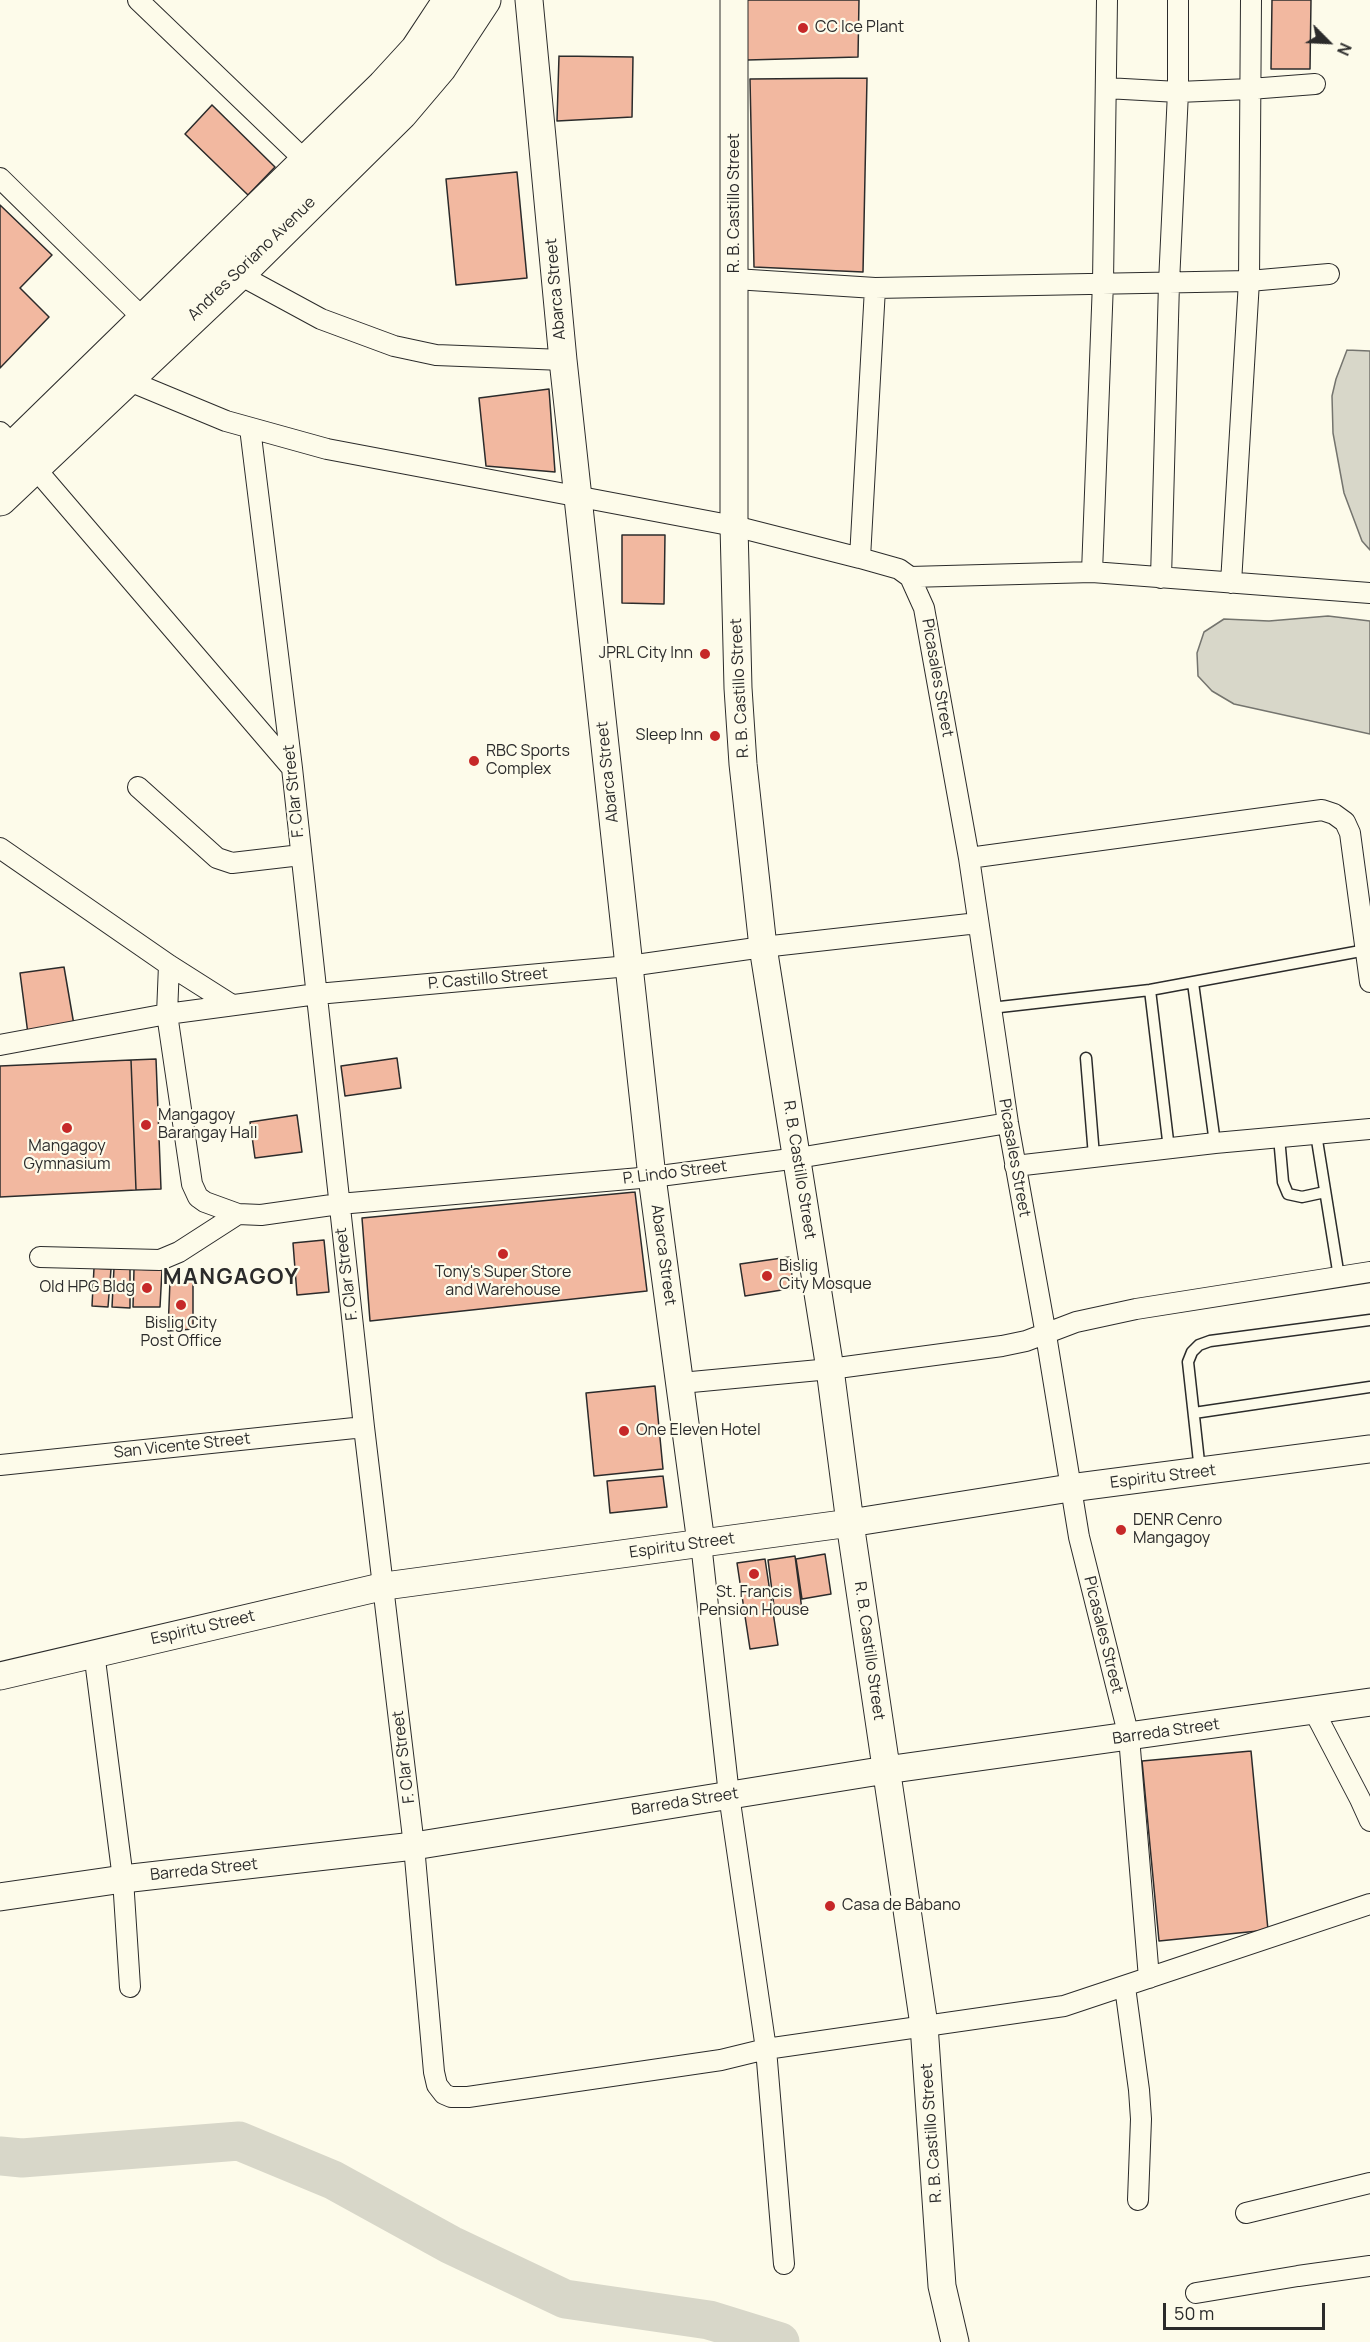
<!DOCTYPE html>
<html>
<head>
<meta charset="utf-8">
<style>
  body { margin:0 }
  #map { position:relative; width:1370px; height:2342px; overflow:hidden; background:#fdfbea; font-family:Manrope,sans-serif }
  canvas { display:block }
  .north { position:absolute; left:1298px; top:12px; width:60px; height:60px; -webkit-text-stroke:4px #fdfbea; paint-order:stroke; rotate:114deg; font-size:16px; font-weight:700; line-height:24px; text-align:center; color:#2b2b2b }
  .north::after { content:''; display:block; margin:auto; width:21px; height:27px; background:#2b2b2b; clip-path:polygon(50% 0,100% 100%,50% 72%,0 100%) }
  .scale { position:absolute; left:1163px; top:2303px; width:162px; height:27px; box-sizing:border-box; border:3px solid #2b2b2b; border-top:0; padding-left:8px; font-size:18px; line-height:21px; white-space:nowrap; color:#2b2b2b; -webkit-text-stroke:4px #fdfbea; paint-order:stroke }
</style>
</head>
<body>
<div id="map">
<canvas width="1370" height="2342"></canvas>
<div class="north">N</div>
<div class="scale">50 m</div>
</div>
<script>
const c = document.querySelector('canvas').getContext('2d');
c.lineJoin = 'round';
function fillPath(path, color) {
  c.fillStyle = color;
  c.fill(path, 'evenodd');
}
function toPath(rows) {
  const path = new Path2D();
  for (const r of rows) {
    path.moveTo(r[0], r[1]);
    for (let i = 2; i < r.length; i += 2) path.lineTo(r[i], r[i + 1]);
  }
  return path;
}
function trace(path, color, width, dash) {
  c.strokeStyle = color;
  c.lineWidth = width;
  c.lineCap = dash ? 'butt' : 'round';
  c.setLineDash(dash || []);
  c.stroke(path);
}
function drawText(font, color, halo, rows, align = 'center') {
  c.font = font + ' Manrope,sans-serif';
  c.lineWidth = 4.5;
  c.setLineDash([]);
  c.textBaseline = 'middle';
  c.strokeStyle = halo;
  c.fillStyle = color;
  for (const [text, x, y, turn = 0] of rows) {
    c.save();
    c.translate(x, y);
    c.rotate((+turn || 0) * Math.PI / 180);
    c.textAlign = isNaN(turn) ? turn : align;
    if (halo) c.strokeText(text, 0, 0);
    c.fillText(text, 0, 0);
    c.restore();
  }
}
const water = toPath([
  [1347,350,1370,351,1370,550,1362,541,1344,493,1333,433,1332,396,1336,379,1347,350],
  [1328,616,1370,621,1370,734,1234,704,1212,691,1198,676,1197,653,1204,632,1224,619,1269,621,1328,616]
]);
const river = toPath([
  [0,2156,22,2158,239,2141,333,2180,451,2245,565,2299,709,2320,780,2342]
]);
const building = toPath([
  [746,0,859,0,858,57,747,60,746,0],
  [1272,0,1311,0,1310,69,1271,69,1272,0],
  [559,56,633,57,632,117,557,121,559,56],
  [867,78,863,272,754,267,750,79,867,78],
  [212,105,275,167,248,195,185,134,212,105],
  [517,172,527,278,456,285,446,179,517,172],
  [0,205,52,255,20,288,49,317,0,368,0,205],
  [549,389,555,472,486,466,479,398,549,389],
  [622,535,665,535,664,604,622,603,622,535],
  [64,967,74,1025,28,1034,20,973,64,967],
  [397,1058,401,1088,345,1096,341,1066,397,1058],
  [156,1059,161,1189,136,1190,131,1060,156,1059],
  [131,1060,136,1190,0,1197,0,1066,131,1060],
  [297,1115,302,1152,255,1158,250,1122,297,1115],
  [635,1192,647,1291,370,1321,362,1218,635,1192],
  [324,1240,329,1292,297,1295,293,1243,324,1240],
  [789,1257,794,1288,745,1296,740,1264,789,1257],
  [94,1268,111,1269,108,1307,92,1306,94,1268],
  [114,1268,130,1269,130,1308,112,1307,114,1268],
  [134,1269,162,1270,160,1307,133,1307,134,1269],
  [193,1280,193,1329,168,1331,170,1281,193,1280],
  [655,1386,663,1469,594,1476,586,1393,655,1386],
  [663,1476,667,1507,610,1513,607,1481,663,1476],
  [825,1554,831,1594,802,1599,796,1559,825,1554],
  [795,1556,802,1610,775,1614,768,1560,795,1556],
  [765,1559,778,1645,750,1649,737,1563,765,1559],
  [1251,1751,1268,1930,1159,1941,1142,1761,1251,1751]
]);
const lane = toPath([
  [1193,983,1215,1143],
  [1150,990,1169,1149],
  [991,1008,1150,990,1366,950],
  [1086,1058,1094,1156],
  [1316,1134,1339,1277],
  [1279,1137,1283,1182,1288,1194,1302,1197,1325,1192],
  [1194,1413,1370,1387],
  [1200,1471,1188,1362,1192,1352,1199,1345,1210,1341,1370,1320]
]);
const street = toPath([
  [138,0,314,169],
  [1106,88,1178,92,1250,89,1315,84],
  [0,178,152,327],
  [238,274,321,319,394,346,436,355,563,360],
  [735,279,875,288,1249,281,1329,274],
  [127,380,226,421,327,449,734,526,860,558,899,569,910,577,1092,572,1370,593],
  [250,428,292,768,364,1427,414,1846,434,2072,437,2085,444,2094,451,2097,468,2097,721,2060,766,2049,1064,2006,1370,1904],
  [0,432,34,467,292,768],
  [860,558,875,288],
  [1092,572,1103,282,1107,0],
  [910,577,924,608,969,858,1008,1123,1046,1335,1079,1537,1129,1737,1149,1978],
  [1161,578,1169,283,1178,92,1178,0],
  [1231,583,1249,281,1251,0],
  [138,787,217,858,232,863,301,855],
  [0,848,169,965,232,1005],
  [969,858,1322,810,1334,814,1345,822,1350,833,1370,982],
  [169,965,167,1014,192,1184,198,1197,205,1202,238,1214,261,1215,339,1204,652,1177,798,1158,1008,1123],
  [0,1045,167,1014,317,994,629,966,763,947,978,923],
  [1015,1166,1215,1143,1370,1129],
  [40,1257,160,1260,179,1252,238,1214],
  [681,1383,830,1369,1002,1346,1026,1341,1076,1322,1136,1309,1370,1272],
  [0,1465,364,1427],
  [701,1543,729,1795,766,2049,784,2264],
  [94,1652,123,1879,130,1987],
  [1314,1711,1360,1799,1370,1821],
  [1125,1987,1139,2090,1141,2119,1138,2200],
  [1246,2213,1370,2183],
  [1196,2293,1298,2276,1370,2266]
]);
const secondary = toPath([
  [529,0,563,360,652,1177,701,1543],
  [734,0,734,526,738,688,743,764,763,947,830,1369,850,1523,924,2025,942,2286,955,2342],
  [0,1676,385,1586,850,1523,1070,1488,1370,1449],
  [0,1897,123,1879,414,1846,886,1770,1370,1702]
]);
const highway = toPath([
  [0,461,384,86,417,50,450,0],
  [0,499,238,274,401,113,440,67,484,0]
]);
const markers = [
  [803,28,6,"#c62828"],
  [705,654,6,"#c62828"],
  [715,736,6,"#c62828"],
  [474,761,6,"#c62828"],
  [146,1125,6,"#c62828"],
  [67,1128,6,"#c62828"],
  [503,1254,6,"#c62828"],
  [767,1276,6,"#c62828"],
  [147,1288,6,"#c62828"],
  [181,1305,6,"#c62828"],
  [624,1431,6,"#c62828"],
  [1121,1530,6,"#c62828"],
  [754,1574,6,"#c62828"],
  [830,1906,6,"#c62828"]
];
const poiNames = [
  ["CC Ice Plant",815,28],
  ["JPRL City Inn",693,654,"right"],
  ["Sleep Inn",703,736,"right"],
  ["RBC Sports",486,752],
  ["Complex",486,770],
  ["Mangagoy",158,1116],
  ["Barangay Hall",158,1134],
  ["Mangagoy",67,1147,"center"],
  ["Gymnasium",67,1165,"center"],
  ["Bislig",779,1267],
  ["City Mosque",779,1285],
  ["Tony's Super Store",503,1273,"center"],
  ["and Warehouse",503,1291,"center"],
  ["Old HPG Bldg",135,1288,"right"],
  ["Bislig City",181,1324,"center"],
  ["Post Office",181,1342,"center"],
  ["One Eleven Hotel",636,1431],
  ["DENR Cenro",1133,1521],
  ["Mangagoy",1133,1539],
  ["St. Francis",754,1593,"center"],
  ["Pension House",754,1611,"center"],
  ["Casa de Babano",842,1906]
];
const streetNames = [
  ["R. B. Castillo Street",735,203,-90],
  ["Andres Soriano Avenue",252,259,-44],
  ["Abarca Street",556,289,-95],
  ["Picasales Street",937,678,80],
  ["R. B. Castillo Street",740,688,-93],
  ["Abarca Street",608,772,-96],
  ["F. Clar Street",294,791,-96],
  ["P. Castillo Street",488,979,-5],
  ["Picasales Street",1014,1158,80],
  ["R. B. Castillo Street",799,1170,81],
  ["P. Lindo Street",675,1173,-7],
  ["Abarca Street",663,1255,82],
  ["F. Clar Street",347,1274,-97],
  ["San Vicente Street",182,1446,-6],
  ["Espiritu Street",1163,1477,-7],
  ["Espiritu Street",682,1546,-8],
  ["Espiritu Street",203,1628,-13],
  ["Picasales Street",1103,1635,76],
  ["R. B. Castillo Street",869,1651,82],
  ["Barreda Street",1166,1732,-8],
  ["F. Clar Street",404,1757,-97],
  ["Barreda Street",685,1802,-9],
  ["Barreda Street",204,1870,-6],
  ["R. B. Castillo Street",932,2133,-94]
];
const districtNames = [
  ["MANGAGOY",231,1278]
];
fillPath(water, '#d8d7c9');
trace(water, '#74746e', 1.5);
trace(river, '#d8d7c9', 39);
fillPath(building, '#f2b8a0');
trace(building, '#2b2b2b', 1.5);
trace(lane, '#2b2b2b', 13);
trace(street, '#2b2b2b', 22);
trace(secondary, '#2b2b2b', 29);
trace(highway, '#2b2b2b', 35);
trace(lane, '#fdfbea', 10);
trace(street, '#fdfbea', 20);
trace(secondary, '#fdfbea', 27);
trace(highway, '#fdfbea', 33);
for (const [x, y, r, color] of markers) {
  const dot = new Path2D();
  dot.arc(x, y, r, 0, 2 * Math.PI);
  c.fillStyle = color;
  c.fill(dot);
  trace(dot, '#fdfbea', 2);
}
drawText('16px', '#2b2b2b', '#fdfbea', poiNames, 'left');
drawText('16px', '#2b2b2b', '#fdfbea', streetNames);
c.letterSpacing = '1.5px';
drawText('bold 22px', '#2b2b2b', '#fdfbea', districtNames);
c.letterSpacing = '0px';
</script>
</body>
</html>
